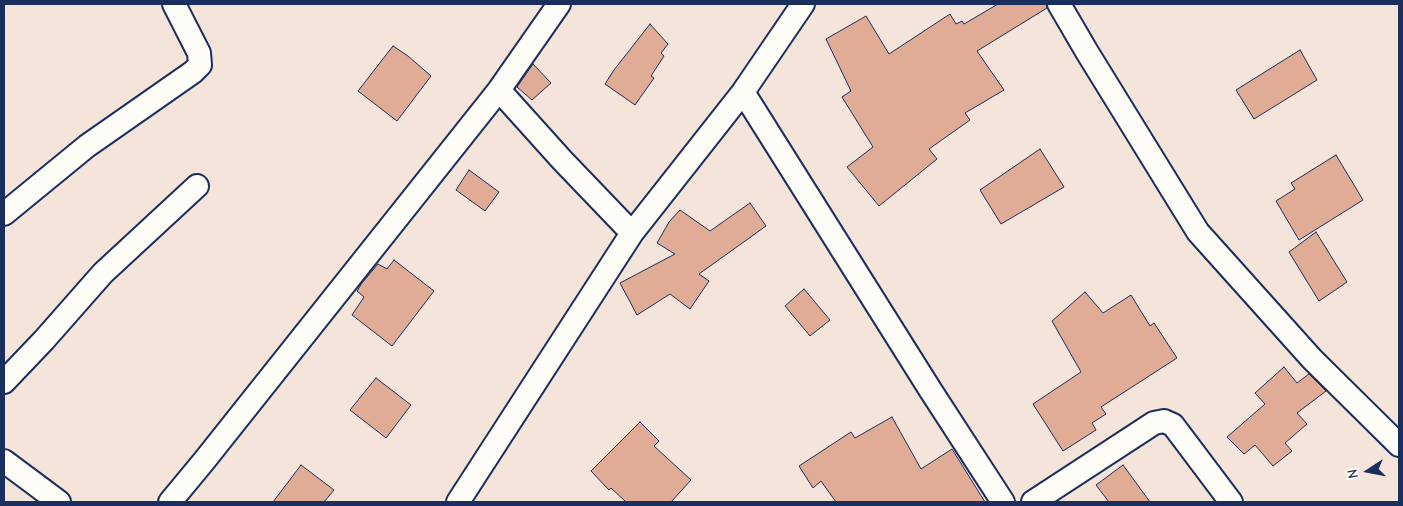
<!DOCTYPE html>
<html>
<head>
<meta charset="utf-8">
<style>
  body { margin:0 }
  #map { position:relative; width:1403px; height:506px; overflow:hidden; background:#f5e4da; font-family:"Comic Neue",sans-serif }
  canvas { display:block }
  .frame { position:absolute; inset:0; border:5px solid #1b2f5e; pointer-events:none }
  .north { position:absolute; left:1343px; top:446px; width:50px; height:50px; -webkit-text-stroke:4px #fdfcf7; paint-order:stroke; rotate:259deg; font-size:14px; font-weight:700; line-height:20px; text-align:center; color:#1b2f5e }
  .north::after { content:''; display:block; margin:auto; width:18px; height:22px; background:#1b2f5e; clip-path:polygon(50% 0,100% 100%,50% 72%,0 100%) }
</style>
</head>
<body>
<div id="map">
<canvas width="1403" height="506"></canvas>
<div class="frame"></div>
<div class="north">N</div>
</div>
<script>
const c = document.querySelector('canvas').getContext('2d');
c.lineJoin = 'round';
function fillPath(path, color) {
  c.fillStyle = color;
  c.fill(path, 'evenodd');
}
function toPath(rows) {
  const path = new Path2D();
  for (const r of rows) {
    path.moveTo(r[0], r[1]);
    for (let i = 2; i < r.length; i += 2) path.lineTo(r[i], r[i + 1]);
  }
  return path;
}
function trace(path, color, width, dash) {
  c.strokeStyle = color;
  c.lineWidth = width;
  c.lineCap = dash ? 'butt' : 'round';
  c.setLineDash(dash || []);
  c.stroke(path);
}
const building = toPath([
  [998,4,1046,4,1047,8,977,51,1004,90,965,113,970,120,929,149,937,159,879,206,847,167,873,147,842,97,851,91,826,39,866,16,889,54,950,14,956,24,962,21,964,24,998,4],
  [650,24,668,44,661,53,664,56,651,76,654,78,635,105,605,84,614,70,650,24],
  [393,46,408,56,431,76,397,121,358,91,393,46],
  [1300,50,1317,80,1254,119,1236,90,1300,50],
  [533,64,551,83,532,100,517,87,533,64],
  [1040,149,1064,187,1001,224,980,190,1040,149],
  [1336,155,1363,200,1299,240,1276,201,1295,189,1291,183,1336,155],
  [469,170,499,192,485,211,456,190,469,170],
  [750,203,766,226,699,274,709,281,690,309,670,294,637,315,620,283,675,254,657,243,669,222,680,210,710,231,750,203],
  [1316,232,1347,282,1319,301,1289,252,1316,232],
  [394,260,434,291,392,346,352,315,364,297,357,291,362,283,378,264,387,269,394,260],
  [804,289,830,320,810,336,785,306,804,289],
  [1085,292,1103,313,1131,295,1150,326,1154,323,1177,358,1101,407,1106,414,1092,423,1096,430,1063,451,1033,404,1081,372,1052,321,1085,292],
  [1284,367,1297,383,1309,374,1326,391,1297,413,1307,424,1285,443,1292,451,1273,466,1255,445,1244,454,1227,437,1265,404,1255,393,1284,367],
  [376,378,411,405,386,438,350,410,376,378],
  [892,417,921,469,952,449,985,502,836,502,821,481,813,488,799,466,851,432,855,438,892,417],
  [640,422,659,441,654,446,691,480,671,502,626,502,611,488,609,490,591,471,640,422],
  [301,465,334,490,324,502,273,502,301,465],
  [1123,465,1150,502,1109,502,1096,485,1123,465]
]);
const street = toPath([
  [1059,4,1087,52,1198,232,1312,359,1399,445],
  [499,90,562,160,632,233],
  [743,92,931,391,1003,502],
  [4,214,87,146,193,72,200,65,199,53,174,4],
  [4,382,44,340,103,273,197,186],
  [4,461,59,502],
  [170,502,204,461,499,90,559,4],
  [458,502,632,233,743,92,803,4],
  [1033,502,1154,423,1164,421,1173,425,1231,502]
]);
fillPath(building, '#e1ac95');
trace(building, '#1b2f5e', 1);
trace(street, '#1b2f5e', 26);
trace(street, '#fdfcf7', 22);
</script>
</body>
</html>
